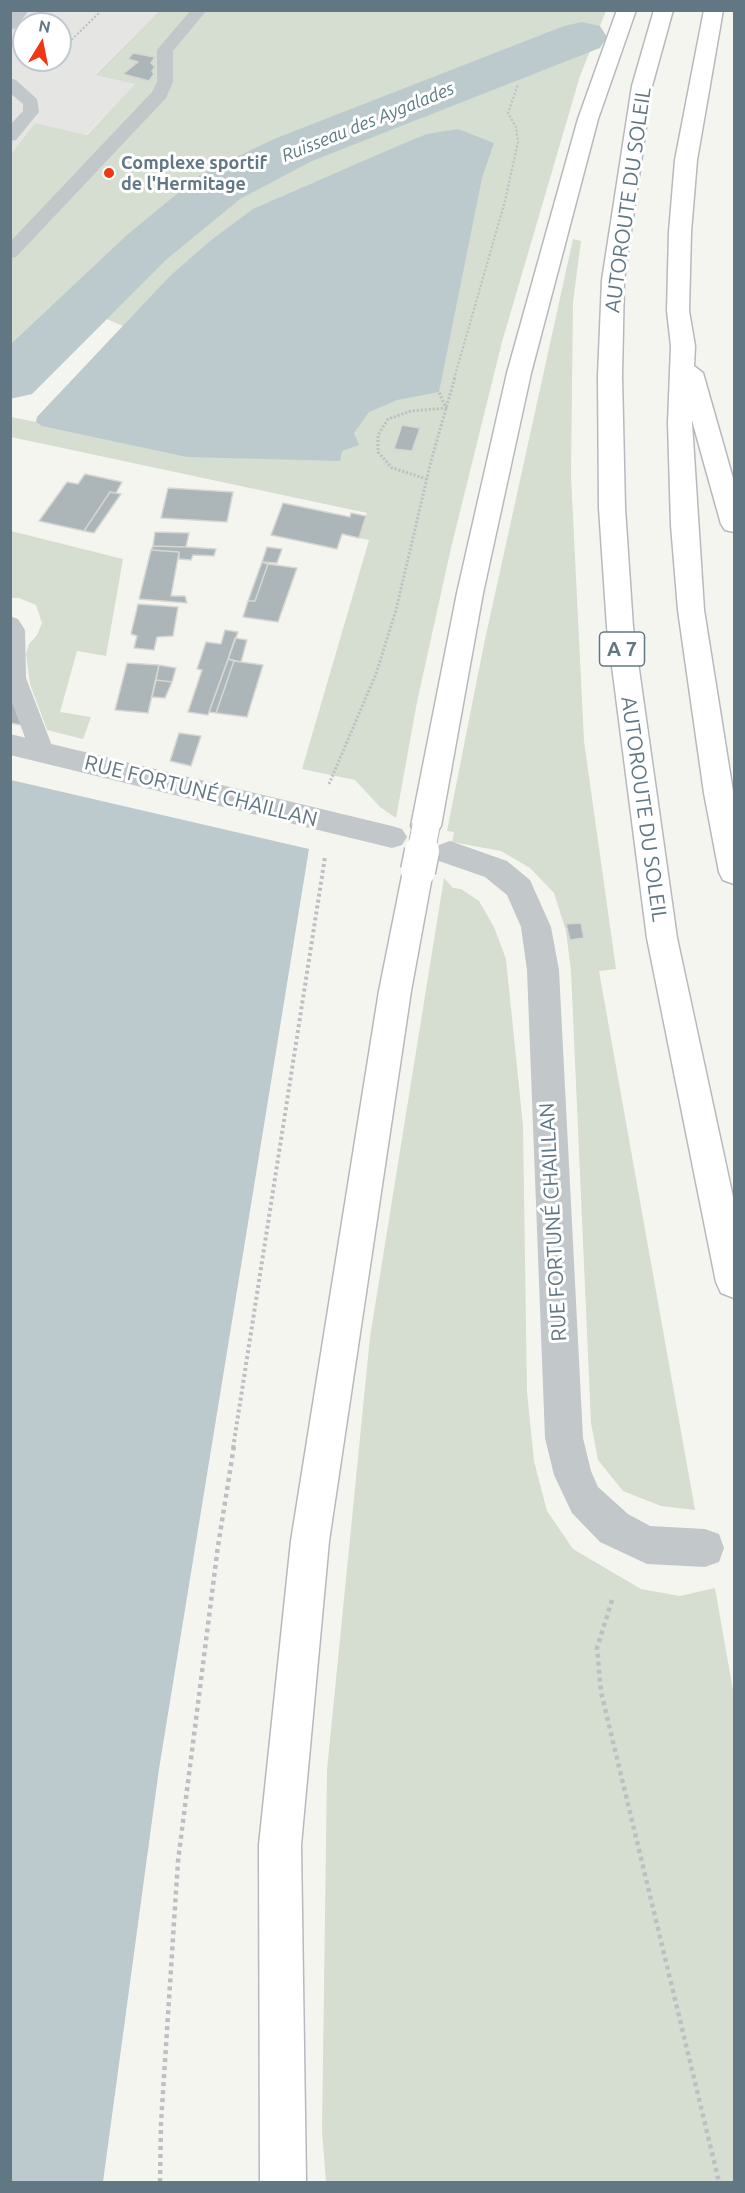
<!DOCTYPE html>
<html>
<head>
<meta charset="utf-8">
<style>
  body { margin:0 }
  #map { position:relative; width:745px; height:2193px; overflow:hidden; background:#f5f5f0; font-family:Ubuntu,sans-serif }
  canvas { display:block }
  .frame { position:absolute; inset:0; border:12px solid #617884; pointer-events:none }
  .north { position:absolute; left:12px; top:12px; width:60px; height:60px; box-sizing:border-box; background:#fff; border:2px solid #c0c9ce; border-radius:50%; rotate:10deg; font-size:16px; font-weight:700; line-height:24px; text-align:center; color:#617884 }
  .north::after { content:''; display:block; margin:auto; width:21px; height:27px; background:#f13614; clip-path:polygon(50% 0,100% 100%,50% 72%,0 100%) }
</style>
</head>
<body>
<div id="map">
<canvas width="745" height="2193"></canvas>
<div class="frame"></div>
<div class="north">N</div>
</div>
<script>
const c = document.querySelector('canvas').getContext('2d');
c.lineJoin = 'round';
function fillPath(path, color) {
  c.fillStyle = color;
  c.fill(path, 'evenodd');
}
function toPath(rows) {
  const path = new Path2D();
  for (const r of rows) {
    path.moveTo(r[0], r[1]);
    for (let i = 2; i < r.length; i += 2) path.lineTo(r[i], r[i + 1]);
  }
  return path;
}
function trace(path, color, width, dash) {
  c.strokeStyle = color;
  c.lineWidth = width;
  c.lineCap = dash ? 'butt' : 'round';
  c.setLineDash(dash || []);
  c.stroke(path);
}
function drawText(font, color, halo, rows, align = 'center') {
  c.font = font + ' Ubuntu,sans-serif';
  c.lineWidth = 6;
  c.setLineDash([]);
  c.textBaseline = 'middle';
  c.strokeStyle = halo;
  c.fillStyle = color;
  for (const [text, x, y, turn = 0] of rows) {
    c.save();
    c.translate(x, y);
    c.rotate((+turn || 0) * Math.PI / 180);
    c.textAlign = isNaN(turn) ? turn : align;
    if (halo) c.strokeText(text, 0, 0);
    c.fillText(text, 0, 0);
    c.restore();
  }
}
const built = toPath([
  [11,11,159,11,95,74,136,84,86,135,35,123,11,156],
  [24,24,60,24,60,60,24,60]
]);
const green = toPath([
  [159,11,606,11,580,76,502,342,451,548,417,702,396,818,380,807,355,780,302,769,369,540,359,538,367,513,11,437,11,417,36,422,37,417,123,326,88,311,163,242,218,199,298,157,426,104,436,106,549,64,552,54,586,40,576,34,306,135,203,188,167,216,11,370,10,156,35,123,87,135,135,84,95,75],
  [573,239,581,241,573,302,571,475,584,741,616,969,599,971,695,1510,661,1506,623,1491,598,1460,591,1423,571,971,566,931,554,893,530,868,501,851,452,842,454,832,447,831,484,644],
  [11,531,123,559,106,656,77,651,60,712,91,717,83,739,47,730,30,684,26,654,29,644,37,635,42,623,36,605,19,598,11,598],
  [444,878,453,888,461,889,479,901,494,927,506,959,523,1126,527,1392,534,1461,547,1511,573,1549,641,1589,680,1596,715,1588,734,1696,734,2182,326,2182,322,2131,327,1770,370,1337]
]);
const water = toPath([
  [458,129,494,143,482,178,439,392,397,400,369,412,354,433,359,445,342,451,340,461,187,457,42,426,36,422,37,417,170,276,210,241,253,209,400,145,427,134],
  [11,780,309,849,159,1769,103,2182,11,2182]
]);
const river = toPath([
  [582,22,600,26,607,37,600,48,312,161,240,199,167,259,32,394,10,399,10,345,127,235,200,175,274,139,564,26,582,22]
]);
const building = toPath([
  [133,53,155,57,151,63,155,67,152,71,154,74,149,81,123,74,138,62,128,59,133,53],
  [402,425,420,428,412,451,394,449,402,425],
  [85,474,122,482,116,493,110,492,84,531,39,521,67,482,78,484,85,474],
  [168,488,233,492,227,522,161,518,168,488],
  [110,492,121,494,94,533,84,531,110,492],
  [283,503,350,517,351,513,366,516,359,538,342,534,337,549,271,535,283,503],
  [155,532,189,533,186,547,153,546,155,532],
  [153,546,186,547,216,549,214,556,193,555,191,560,179,559,179,552,151,550,153,546],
  [267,547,282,549,277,563,262,562,267,547],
  [151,550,179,552,171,596,185,596,187,603,139,599,151,550],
  [262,562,268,564,255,601,248,601,262,562],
  [268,564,297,568,278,622,243,617,248,601,255,601,268,564],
  [138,604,178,607,173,636,157,637,154,650,134,648,137,636,131,634,138,604],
  [225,630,238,632,208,715,188,712,202,670,197,669,206,642,221,644,225,630],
  [235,638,247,640,241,662,228,659,235,638],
  [228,659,234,661,216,713,209,712,228,659],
  [234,661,263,665,247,717,216,713,234,661],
  [127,663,159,665,148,713,115,710,127,663],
  [159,665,176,668,172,682,156,680,159,665],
  [156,680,172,682,165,698,152,697,156,680],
  [10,698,11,698,22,725,10,723,10,698],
  [179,733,201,736,191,766,170,761,179,733],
  [581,923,584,938,570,940,566,924,581,923]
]);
const pathFar3 = toPath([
  [60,51,102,10],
  [40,70,51,60],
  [454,379,505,201,518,142,516,127,508,113,518,84]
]);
const pathFar2 = toPath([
  [427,479,392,468,378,452,378,435,388,419,411,411,446,408,439,392],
  [329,784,376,674,396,610,431,461,455,377]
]);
const pathFar1 = toPath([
  [233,1448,325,857]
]);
const path = toPath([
  [612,1600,597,1648,601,1692,719,2182],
  [160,2182,161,2123,178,1861,218,1546,234,1446]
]);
const service = toPath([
  [13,10,29,10,16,28,10,30,10,14,13,10],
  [191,10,207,10,173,51,173,82,166,98,16,257,10,258,10,242,152,92,157,82,157,50,191,10],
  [10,78,16,80,37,99,39,112,16,140,10,141,10,125,23,111,23,104,10,93,10,78],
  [10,616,18,619,25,630,26,678,54,751,50,757,42,760,34,757,30,751,10,697,10,616]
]);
const minor = toPath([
  [450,841,507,861,530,880,551,927,559,970,583,1438,591,1471,598,1487,628,1514,650,1526,705,1529,719,1534,724,1548,719,1562,705,1567,647,1564,600,1542,572,1513,554,1475,545,1438,527,970,521,927,507,895,485,877,439,861,435,853,439,845,450,841]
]);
const tertiary = toPath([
  [10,734,392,826,402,829,407,837,402,845,392,848,10,755,10,734]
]);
const motorway = toPath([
  [617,10,636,10,598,119,531,373,483,593,441,826,436,834,426,837,416,834,411,826,457,593,507,373,578,119,617,10],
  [654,10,673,10,652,86,624,280,622,376,625,508,633,627,677,938,734,1202,734,1298,721,1293,716,1282,647,938,607,627,599,508,598,376,602,280,632,86,654,10],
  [704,10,723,10,697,160,691,232,689,311,695,346,694,366,703,373,734,482,734,532,725,530,721,524,692,420,692,423,704,610,734,798,734,884,723,880,719,872,704,793,678,610,671,525,668,423,671,346,667,311,669,232,675,160,704,10],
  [418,859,429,863,433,871,411,991,329,1541,301,1845,306,2182,260,2182,259,1845,291,1541,379,991,403,871,407,863,418,859]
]);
const motorwayBridgeFar1 = toPath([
  [421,853,426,826]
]);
const motorwayBridge = toPath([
  [418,871,422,851]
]);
const markers = [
  [109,173,6,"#f13614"]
];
const farWaternames = [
  ["Ruisseau des Aygalades",368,122,-22]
];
const farPoinames = [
  ["Complexe sportif",121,163],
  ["de l'Hermitage",121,184]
];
const shields = [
  [622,649,45]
];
const shieldNames = [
  ["A 7",622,649]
];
const streetNames = [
  ["AUTOROUTE DU SOLEIL",628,200,-82],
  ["RUE FORTUNÉ CHAILLAN",201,791,14],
  ["AUTOROUTE DU SOLEIL",644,809,82],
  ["RUE FORTUNÉ CHAILLAN",553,1222,-93]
];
fillPath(built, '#e5e6e4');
fillPath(green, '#d6ddd1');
fillPath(water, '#bccace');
fillPath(river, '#bccace');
fillPath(building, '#acb6b9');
trace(building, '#d6d6d3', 1.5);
trace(motorway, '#b6babd', 3);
trace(pathFar3, '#bdc0c2', 2, [2, 2]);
trace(pathFar2, '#bdc0c2', 3, [2, 2]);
trace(pathFar1, '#bdc0c2', 4, [3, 3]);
trace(path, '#bdc0c2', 4.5, [4, 4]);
fillPath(service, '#c2c7c9');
fillPath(minor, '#c2c7c9');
fillPath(tertiary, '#c2c7c9');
fillPath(motorway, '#fff');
trace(motorwayBridgeFar1, '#b6babd', 29, []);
trace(motorwayBridge, '#b6babd', 37, []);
trace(motorwayBridgeFar1, '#fff', 27);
trace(motorwayBridge, '#fff', 34);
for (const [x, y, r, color] of markers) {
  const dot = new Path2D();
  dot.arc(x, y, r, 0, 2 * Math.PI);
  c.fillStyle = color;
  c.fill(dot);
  trace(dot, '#fff', 2);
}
drawText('italic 18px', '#5d7b82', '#fff', farWaternames);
drawText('bold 18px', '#617884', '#fff', farPoinames, 'left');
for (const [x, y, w] of shields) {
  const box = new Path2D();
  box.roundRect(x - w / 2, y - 17, w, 34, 4.5);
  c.fillStyle = '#fff';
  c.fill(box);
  trace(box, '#617884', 1.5);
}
drawText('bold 20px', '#617884', null, shieldNames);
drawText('21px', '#617884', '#fff', streetNames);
</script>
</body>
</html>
